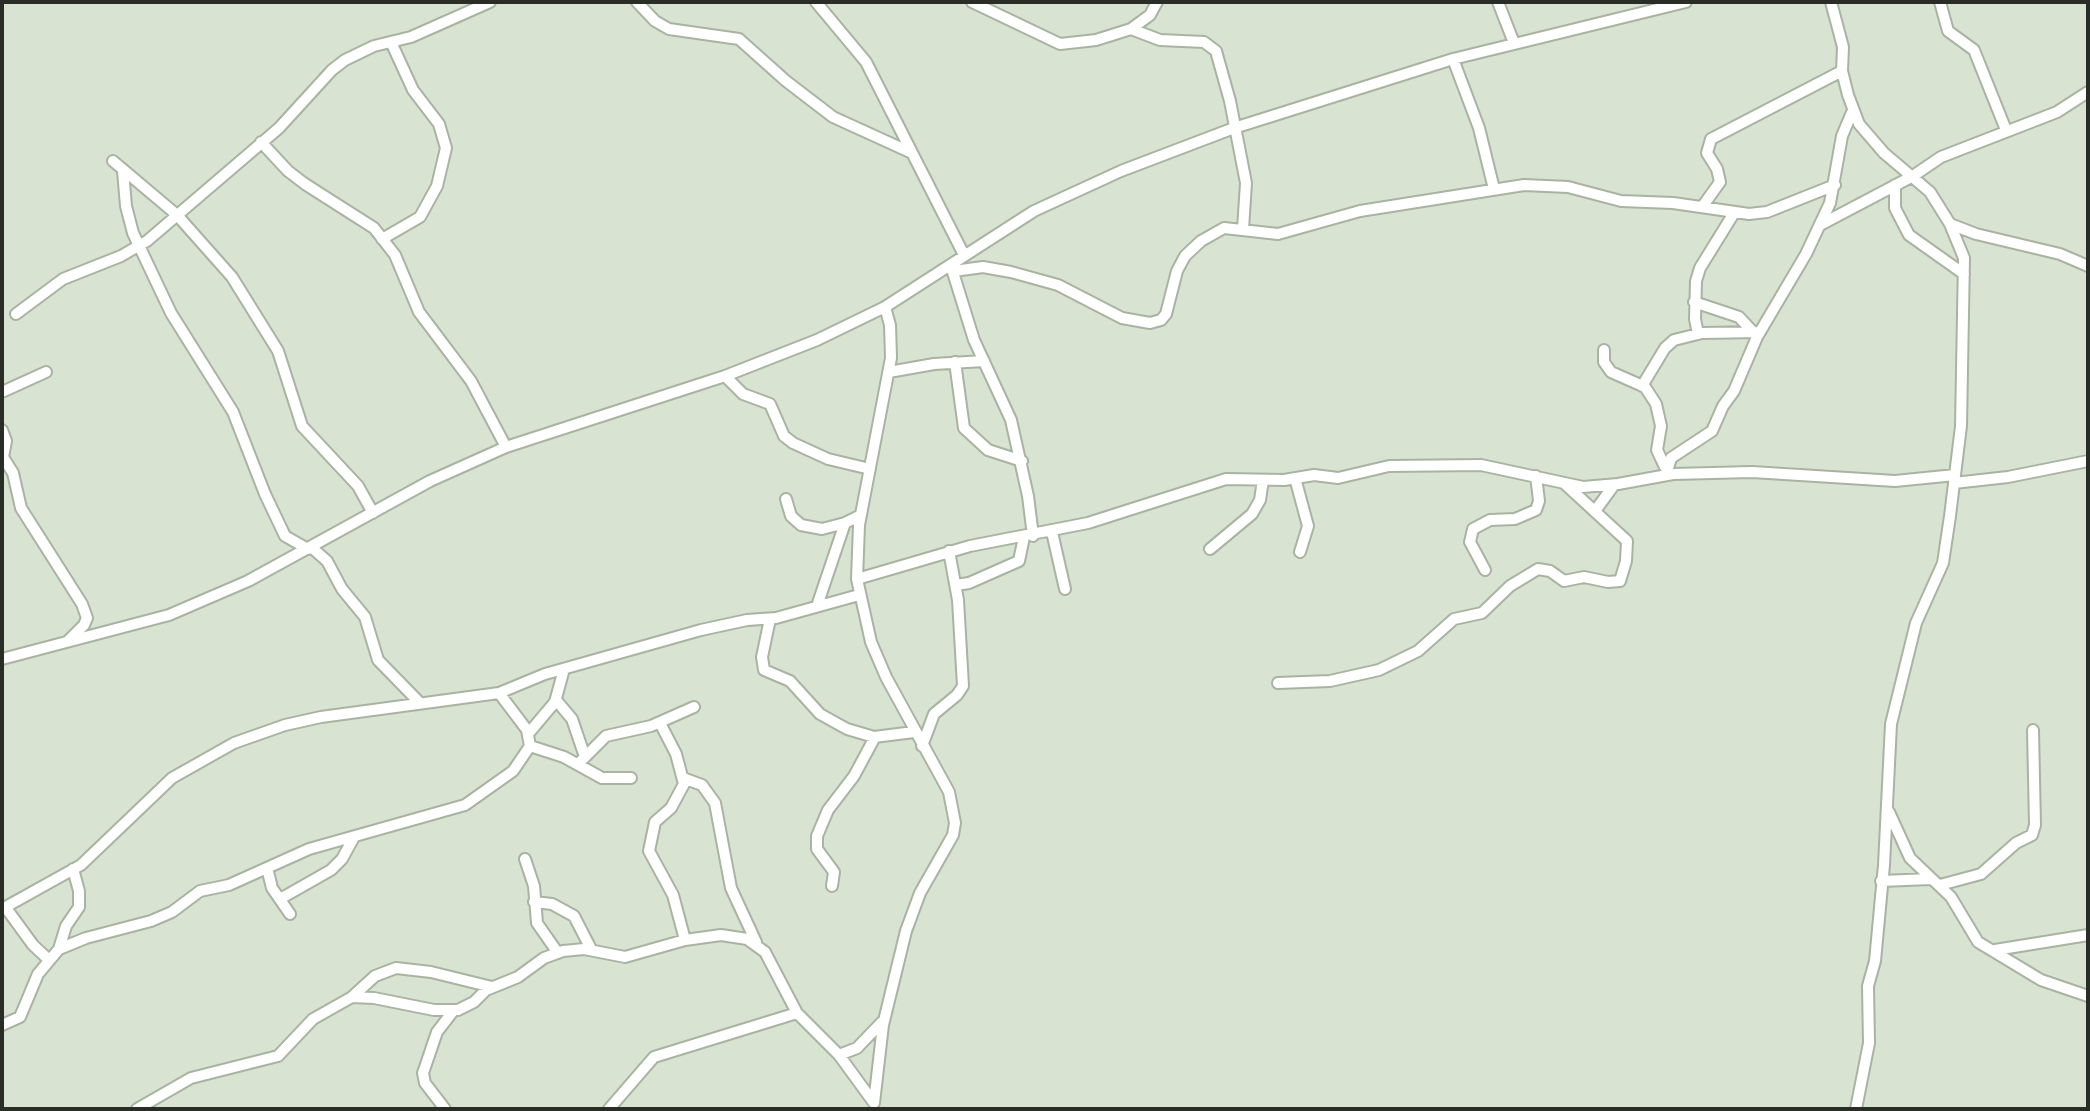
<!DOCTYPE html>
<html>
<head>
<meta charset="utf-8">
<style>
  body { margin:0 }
  #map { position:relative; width:2090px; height:1111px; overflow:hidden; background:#d9e3d2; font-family:Roboto,sans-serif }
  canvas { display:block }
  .frame { position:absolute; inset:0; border:4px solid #292d26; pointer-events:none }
</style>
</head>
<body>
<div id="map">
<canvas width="2090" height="1111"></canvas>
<div class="frame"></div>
</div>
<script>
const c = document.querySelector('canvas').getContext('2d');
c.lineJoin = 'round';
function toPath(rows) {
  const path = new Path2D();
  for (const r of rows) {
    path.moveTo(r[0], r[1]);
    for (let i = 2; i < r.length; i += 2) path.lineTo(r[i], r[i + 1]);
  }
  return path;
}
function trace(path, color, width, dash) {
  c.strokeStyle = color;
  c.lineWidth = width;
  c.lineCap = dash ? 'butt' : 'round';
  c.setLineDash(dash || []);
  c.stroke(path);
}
const street = toPath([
  [637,2,655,21,669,29,739,39,786,81,833,117,912,153],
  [816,2,866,62,964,255],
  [972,2,1060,44,1096,40,1131,29,1150,15,1157,2],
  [1498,2,1514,43],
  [1831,2,1843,47,1842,71,1848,95,1859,124,1884,153,1930,192,1950,224,1964,258,1961,426,1950,516,1943,563,1916,623,1891,724,1884,865,1875,961,1868,986,1869,1043,1856,1109],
  [1940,2,1948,31,1974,50,2006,130],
  [1131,29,1160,40,1204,42,1216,51,1230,101,1246,183,1243,229],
  [1453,59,1479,128,1494,189],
  [261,142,288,171,305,184,374,228,395,255,419,312,471,381,506,447],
  [113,161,177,215,232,277,278,351,302,426,358,486,373,513],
  [123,171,126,206,133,233,171,313,233,412,265,494,285,536,308,549],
  [1895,185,1895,208,1909,235,1964,274],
  [1702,207,1720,182,1717,169,1707,153,1711,139,1842,71],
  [1950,224,1976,234,2060,254,2088,266],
  [1820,225,1913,176,1941,157,2057,112,2088,92],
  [382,239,420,217,437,186,446,148,439,124,413,90,391,42],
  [951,266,974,340,1011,420,1028,496,1033,536],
  [954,271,983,267,1011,272,1058,285,1122,318,1150,323,1161,320,1166,314,1177,271,1185,256,1201,241,1224,228,1278,234,1360,211,1524,185,1568,187,1621,201,1673,203,1749,214,1767,212,1835,185],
  [1694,302,1739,317,1753,332],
  [16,314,63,279,121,256,147,241,279,128,332,70,345,60,374,46,411,37,490,2],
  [1698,334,1695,319,1696,281,1700,268,1734,213],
  [1604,350,1604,362,1611,372,1645,387,1656,404,1661,426,1657,450,1665,467],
  [955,362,964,428,988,450,1022,461],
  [889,372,934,364,984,361],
  [725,376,743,394,770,404,784,436,793,443,828,459,870,469],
  [1642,386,1665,348,1674,340,1702,333,1760,332],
  [2,392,46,372],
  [2,430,6,441,3,457,13,473,21,508,82,604,87,618,84,625,68,641],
  [1666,475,1671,458,1712,431,1723,406,1734,391,1757,337,1806,254,1830,203,1842,136,1853,110],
  [1295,478,1308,526,1300,552],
  [1954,483,2008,477,2088,461],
  [786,499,791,516,801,525,822,529,845,523],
  [1595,511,1614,485],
  [1052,532,1065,589],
  [311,547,327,561,342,589,365,617,378,660,419,702],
  [1210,549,1252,514,1260,500,1263,480],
  [1485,570,1470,542,1473,529,1490,520,1515,519,1536,510,1539,501,1536,476],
  [857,579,970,546,1088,523,1226,479,1284,480,1314,475,1338,478,1389,466,1481,465,1583,487,1618,484,1673,474,1752,472,1895,481,1955,475],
  [956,585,969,583,1019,561,1024,537],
  [817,606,845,523,861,515],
  [770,619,762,657,764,670,790,681,820,714,847,729,874,737,914,732],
  [2,659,169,615,248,581,430,481,506,447,725,376,817,340,885,307,1034,211,1121,171,1234,128,1453,59,1686,2],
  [1278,683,1330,681,1379,670,1418,651,1454,619,1482,613,1510,586,1538,569,1550,571,1564,581,1584,577,1608,582,1620,581,1626,561,1627,541,1565,484],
  [556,700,572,719,585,757],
  [660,723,676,754,684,784,671,808,655,822,649,851,673,895,685,940],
  [528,734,555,702,564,669],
  [530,746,564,757,602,778,631,778],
  [922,746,934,714,957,695,963,686,958,600,949,551],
  [579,763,606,736,651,726,694,707],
  [683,778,702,785,715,803,731,888,756,942],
  [1889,812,1910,858,1951,897,1978,942,2041,980,2088,996],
  [525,859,534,886,537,923,558,953],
  [267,868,272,888,290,914],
  [1881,881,1931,879],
  [1940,885,1981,874,2016,843,2032,835,2035,825,2033,730],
  [832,886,834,872,817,849,817,836,828,810,854,776,875,737],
  [280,899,331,870,342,859,353,839],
  [534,902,552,904,574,916,591,949],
  [6,908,33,945,49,960],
  [2,909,81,865,172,778,234,743,285,725,321,717,499,693,545,674,701,630,747,620,776,618,859,595],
  [59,949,86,938,151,921,172,912,200,891,229,885,309,849,465,805,513,771,530,746,527,730,499,693],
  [1995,950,2088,935],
  [352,997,375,976,396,968,431,972,492,987],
  [2,1025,20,1017,38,974,59,949,66,926,79,907,79,891,73,869],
  [839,1055,857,1048,882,1022],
  [874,1103,883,1025,906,931,920,893,953,835,955,823,949,792,886,677,871,642,857,579,859,525,891,358,890,325,885,307],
  [137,1109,191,1078,278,1056,313,1019,352,997,374,998,434,1010,458,1010,474,1002,486,990,518,977,544,958,563,951,584,949,625,957,685,940,721,935,747,939,765,952,797,1013,839,1055,874,1103],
  [445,1109,425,1083,423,1073,437,1032,454,1010],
  [609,1109,654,1057,797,1013]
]);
trace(street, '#a9b3a2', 14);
trace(street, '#fff', 10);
</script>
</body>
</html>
